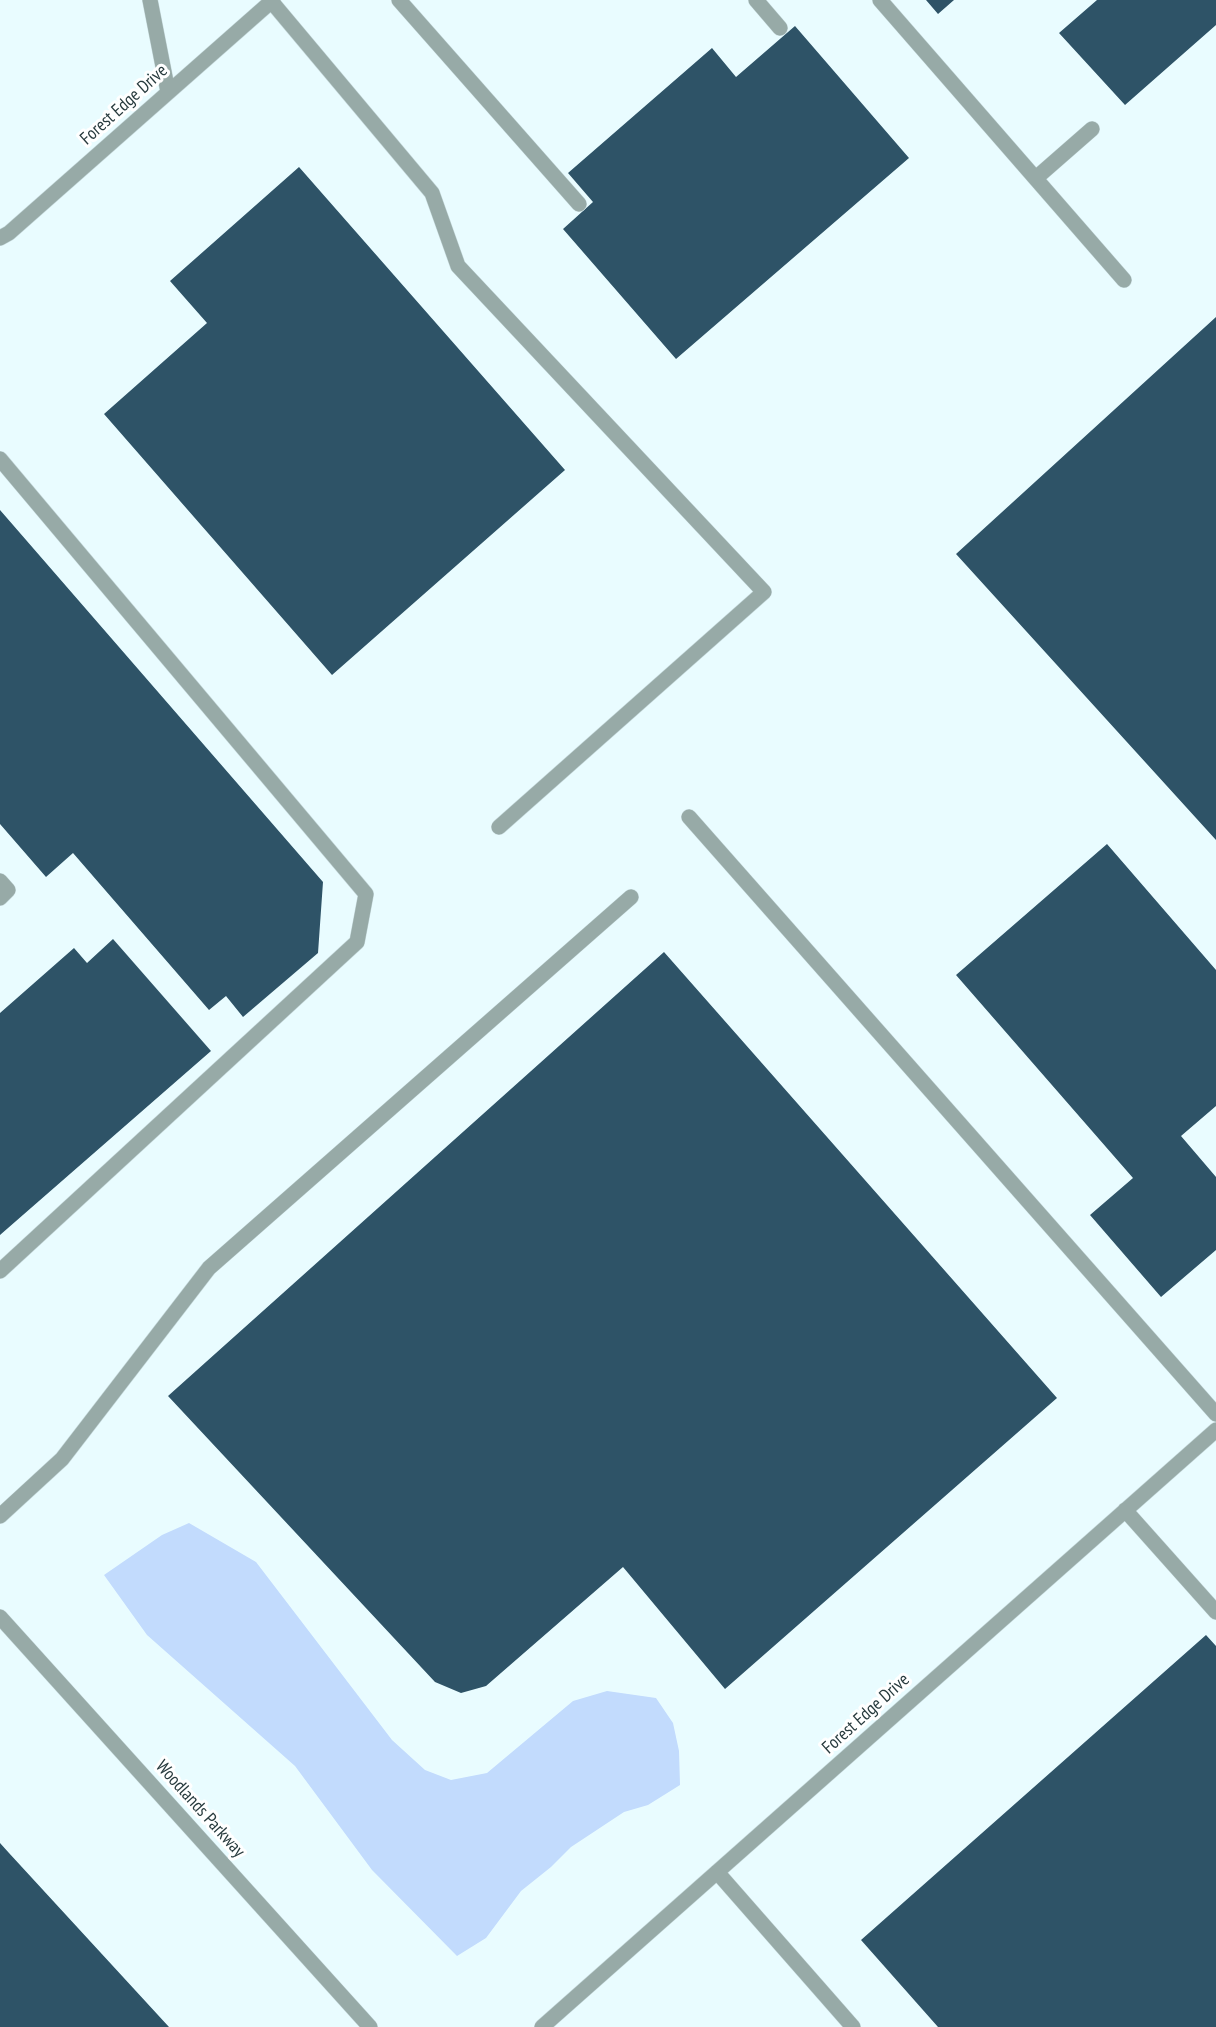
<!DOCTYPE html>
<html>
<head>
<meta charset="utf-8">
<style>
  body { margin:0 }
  canvas { display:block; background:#e9fcff }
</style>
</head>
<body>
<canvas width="1216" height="2027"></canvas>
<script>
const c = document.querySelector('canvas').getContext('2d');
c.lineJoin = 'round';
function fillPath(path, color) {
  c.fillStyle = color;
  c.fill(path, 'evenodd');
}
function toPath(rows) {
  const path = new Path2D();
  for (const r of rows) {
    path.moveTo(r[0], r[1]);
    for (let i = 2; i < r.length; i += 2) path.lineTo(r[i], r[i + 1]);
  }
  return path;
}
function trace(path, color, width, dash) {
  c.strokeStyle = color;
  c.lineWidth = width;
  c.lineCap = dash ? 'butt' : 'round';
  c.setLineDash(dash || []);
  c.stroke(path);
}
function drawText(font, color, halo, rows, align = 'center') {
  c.font = font + ' "PT Sans Narrow",sans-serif';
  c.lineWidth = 6;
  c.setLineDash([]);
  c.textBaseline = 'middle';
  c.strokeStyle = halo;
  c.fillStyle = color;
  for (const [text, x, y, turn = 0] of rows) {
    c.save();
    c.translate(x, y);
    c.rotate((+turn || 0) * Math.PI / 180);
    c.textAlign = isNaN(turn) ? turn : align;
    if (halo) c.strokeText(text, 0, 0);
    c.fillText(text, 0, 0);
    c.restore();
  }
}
const water = toPath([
  [189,1523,256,1562,392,1740,425,1770,451,1780,487,1773,573,1701,607,1691,656,1698,673,1723,679,1751,680,1785,648,1805,624,1812,571,1847,551,1867,521,1891,486,1938,457,1956,372,1870,295,1766,147,1635,104,1575,162,1535]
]);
const building = toPath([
  [926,0,954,0,938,14],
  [1097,0,1216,0,1216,25,1125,105,1059,33],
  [795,26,909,158,676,359,563,229,593,202,568,173,712,48,736,77],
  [299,167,565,470,332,675,104,414,207,323,170,281],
  [1216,317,1216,840,956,554],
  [0,510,323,882,318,953,243,1017,226,996,209,1010,73,853,46,877,0,824],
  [1107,844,1216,970,1216,1106,1181,1136,1216,1177,1216,1250,1161,1297,1090,1215,1133,1178,956,975],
  [113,939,211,1051,0,1235,0,1013,74,948,87,963],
  [664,952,1057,1398,725,1689,623,1567,486,1686,461,1693,435,1682,168,1396],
  [1206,1635,1216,1646,1216,2027,938,2027,861,1940],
  [0,1843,9,1853,169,2027,0,2027]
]);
const minor = toPath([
  [150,0,168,92],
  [399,0,579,204],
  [756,0,780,28],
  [880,0,1124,280],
  [271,1,432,193,458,266,764,592,499,827],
  [1036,178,1092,129],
  [0,238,9,233,273,0],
  [0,459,366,894,357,942,0,1271],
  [689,817,1216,1414],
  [0,881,8,890,0,898],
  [1125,1510,1216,1612],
  [0,1516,62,1459,209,1268,631,897],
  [0,1617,370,2027],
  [717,1872,853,2027],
  [542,2027,1216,1430]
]);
const streetNames = [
  ["Forest Edge Drive",124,105,-42],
  ["Forest Edge Drive",866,1714,-42],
  ["Woodlands Parkway",200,1809,48]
];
fillPath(water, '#c2dbfd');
fillPath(building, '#2e5367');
trace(minor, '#c6d9dc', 16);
trace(minor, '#97aaa7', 15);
drawText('18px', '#283b3e', '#fff', streetNames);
</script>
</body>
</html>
